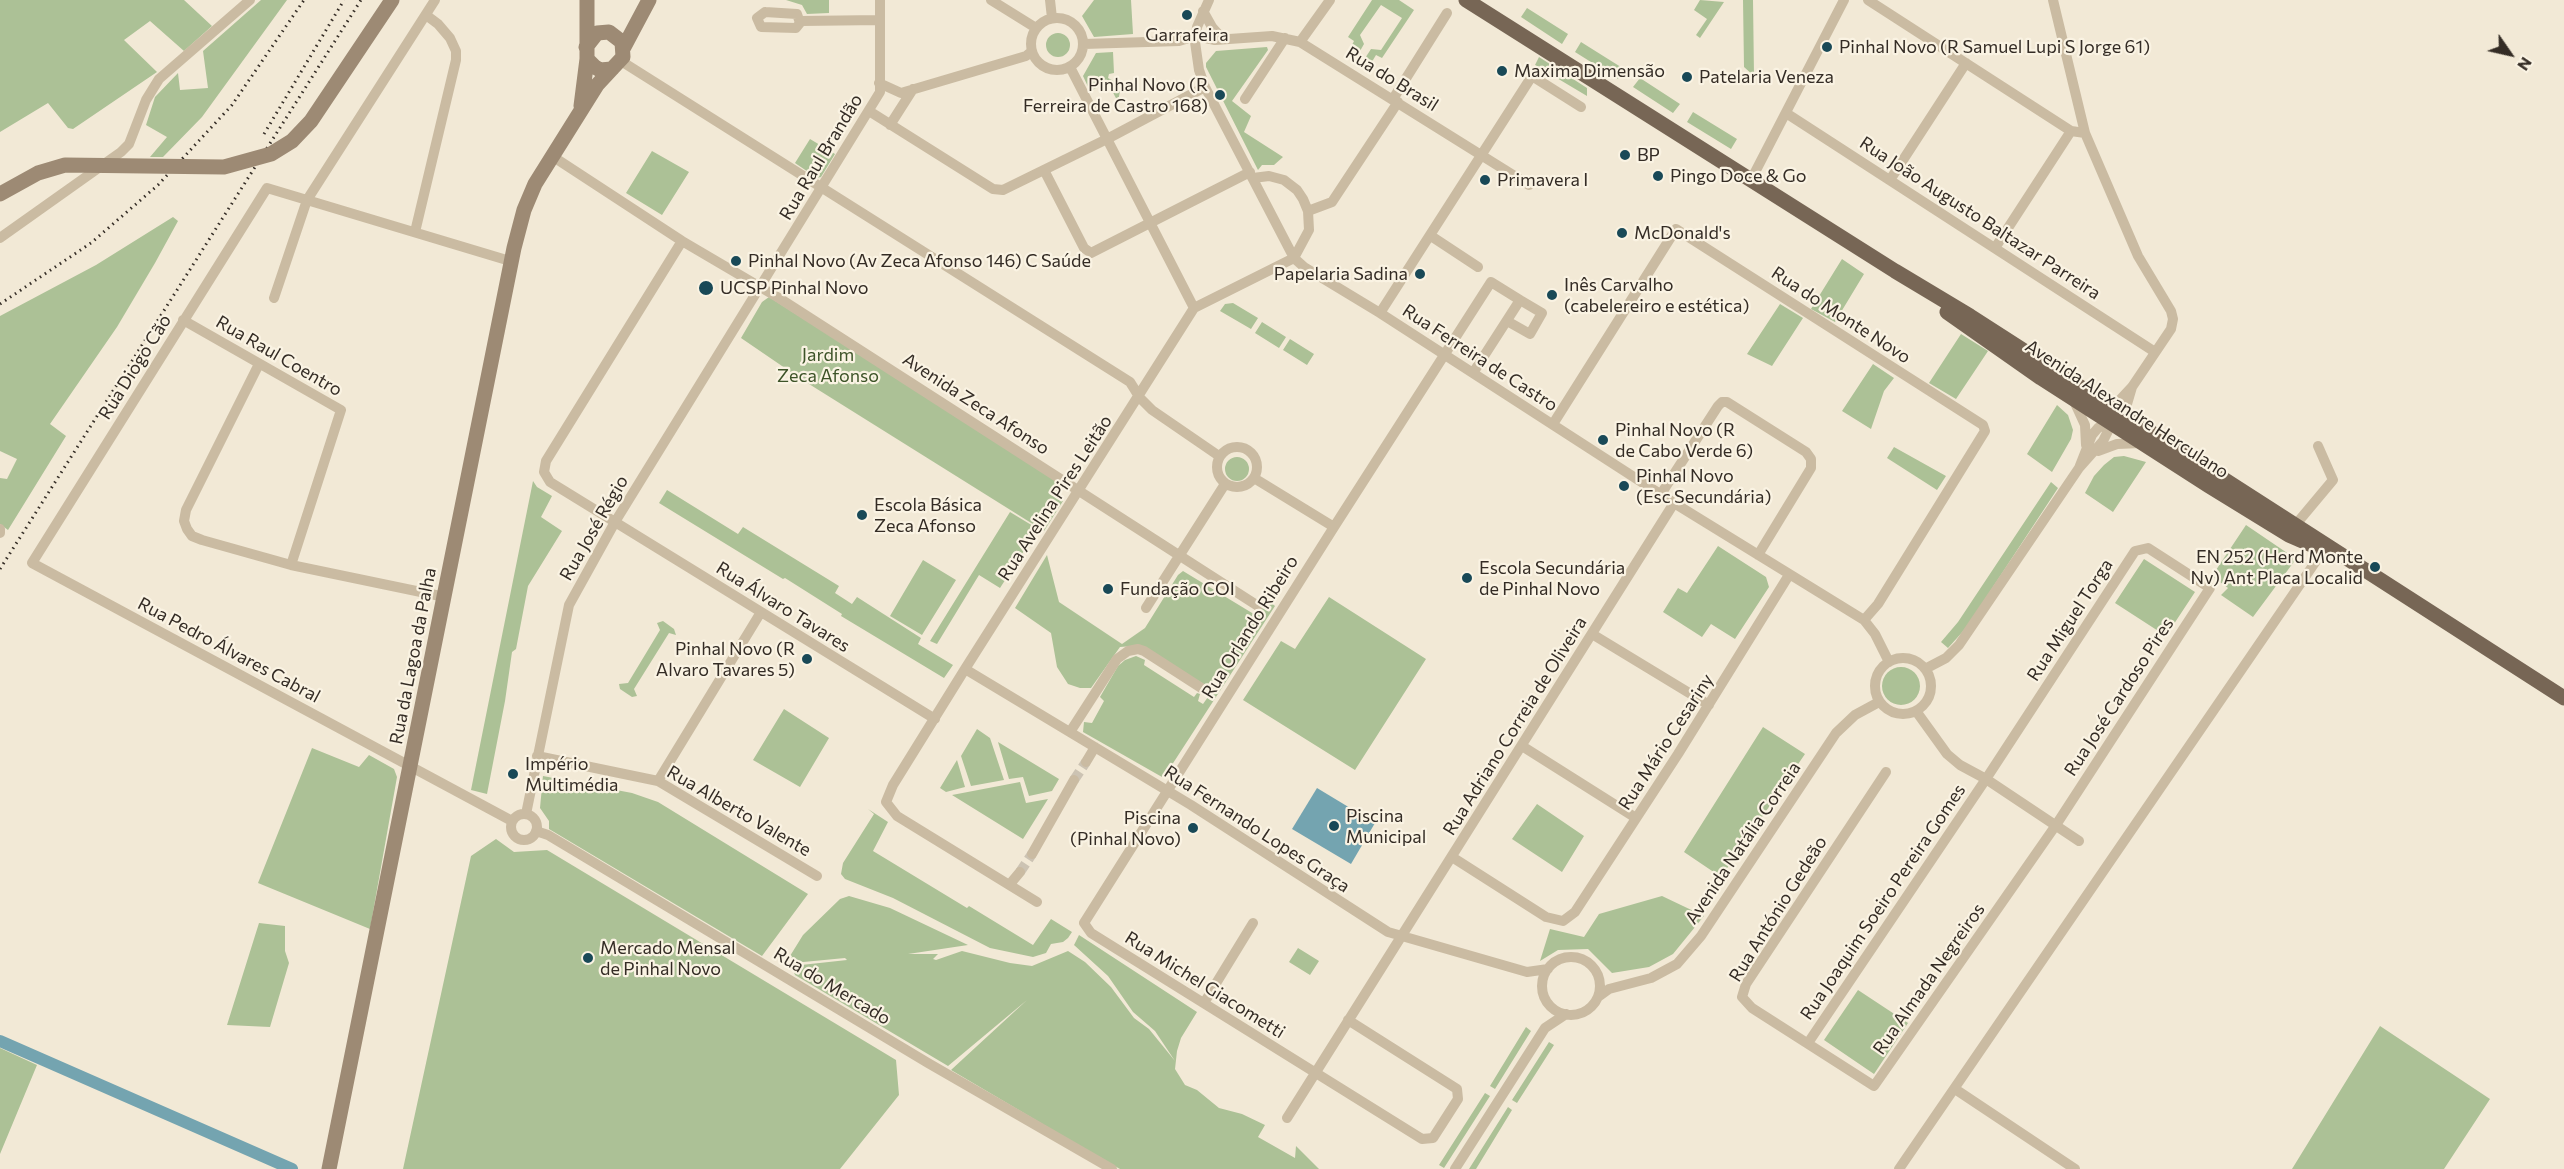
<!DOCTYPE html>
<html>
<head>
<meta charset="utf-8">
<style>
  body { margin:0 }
  #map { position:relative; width:2564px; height:1169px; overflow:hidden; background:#f2e9d6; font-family:Commissioner,sans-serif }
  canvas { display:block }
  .north { position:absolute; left:2480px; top:24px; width:60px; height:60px; -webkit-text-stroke:4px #faf3e3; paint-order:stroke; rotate:124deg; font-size:16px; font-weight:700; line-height:24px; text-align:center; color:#342c25 }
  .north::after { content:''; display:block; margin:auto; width:21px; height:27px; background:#342c25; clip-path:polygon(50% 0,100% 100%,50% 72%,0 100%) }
</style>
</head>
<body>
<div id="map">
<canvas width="2564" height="1169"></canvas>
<div class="north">N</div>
</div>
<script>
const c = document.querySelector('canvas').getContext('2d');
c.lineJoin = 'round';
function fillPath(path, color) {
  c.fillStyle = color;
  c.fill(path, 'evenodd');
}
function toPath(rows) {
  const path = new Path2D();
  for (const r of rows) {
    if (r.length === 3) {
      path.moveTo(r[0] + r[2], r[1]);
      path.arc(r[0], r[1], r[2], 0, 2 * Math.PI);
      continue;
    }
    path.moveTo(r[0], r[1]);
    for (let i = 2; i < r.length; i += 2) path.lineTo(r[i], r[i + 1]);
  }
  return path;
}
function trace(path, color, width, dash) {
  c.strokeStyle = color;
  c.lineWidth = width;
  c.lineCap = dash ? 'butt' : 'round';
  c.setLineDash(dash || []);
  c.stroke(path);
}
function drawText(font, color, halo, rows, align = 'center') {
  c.font = font + ' Commissioner,sans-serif';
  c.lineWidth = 4.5;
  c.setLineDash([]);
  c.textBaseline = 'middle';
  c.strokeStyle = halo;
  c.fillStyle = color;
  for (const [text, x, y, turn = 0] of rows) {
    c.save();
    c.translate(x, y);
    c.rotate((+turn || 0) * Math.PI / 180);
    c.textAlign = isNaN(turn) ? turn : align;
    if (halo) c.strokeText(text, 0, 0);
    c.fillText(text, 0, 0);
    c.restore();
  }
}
const green = toPath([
  [0,0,184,0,212,26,184,51,150,21,124,40,157,72,73,129,68,128,48,103,0,132],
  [261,0,287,0,202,117,163,157,150,157,167,137,146,125,155,97,178,73,180,90,208,88,203,51],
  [786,0,829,0,829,13,807,14,802,5],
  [1094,0,1131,0,1133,34,1094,37,1082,16],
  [1372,0,1399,0,1414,10,1382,58,1376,55,1367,70,1360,66,1371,49,1381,50,1402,18,1381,5,1360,35,1364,44,1360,51,1352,45,1354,41,1348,37],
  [1700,0,1724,2,1700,38,1696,35,1707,19,1694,10],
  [1743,0,1753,0,1754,76,1744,67],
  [1527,8,1568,34,1562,44,1521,17],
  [1058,45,12],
  [1581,42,1624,69,1618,79,1575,52],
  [1267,47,1268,50,1232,101,1251,116,1244,132,1283,157,1274,165,1262,165,1258,170,1206,67,1206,63,1216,51],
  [1113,52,1114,73,1109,74,1108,78,1121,85,1118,102,1108,83,1090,91,1083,76,1096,53],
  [1539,57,1587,88,1587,96,1535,65],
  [1640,78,1680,104,1673,113,1633,87],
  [1693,112,1737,139,1731,149,1687,122],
  [810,139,835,154,821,177,817,178,795,163],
  [652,151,689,172,662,215,626,193],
  [173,217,178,221,155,263,117,327,50,424,66,436,8,530,0,524,0,478,7,479,17,459,0,451,0,316,96,265],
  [1842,259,1864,274,1835,322,1811,309],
  [769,297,1056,479,1058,493,1063,501,1044,531,801,379,741,338,762,302],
  [1233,303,1258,318,1251,329,1220,311,1225,304],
  [1780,304,1803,318,1772,366,1747,354],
  [1262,322,1286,337,1279,348,1255,333],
  [1961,334,1988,351,1956,399,1929,383],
  [1290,339,1314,354,1307,365,1283,350],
  [1873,364,1894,378,1884,391,1871,429,1842,411],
  [2057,405,2068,415,2073,430,2071,439,2052,472,2027,454],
  [1894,447,1946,476,1937,490,1887,458],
  [2124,456,2146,462,2113,512,2085,493,2094,476,2104,465,2114,457],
  [1237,469,12],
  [533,481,537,487,552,496,541,517,562,531,528,586,516,649,512,652,505,701,487,794,471,790],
  [2051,482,2058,488,1966,628,1948,648,1941,642,1958,622],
  [667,490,738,534,743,527,839,586,835,593,852,604,857,597,921,638,918,644,953,665,944,678,841,616,842,614,785,578,783,579,659,503],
  [1010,512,1038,529,1000,588,979,575,937,644,930,641],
  [2246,525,2296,559,2253,617,2221,595,2228,588,2212,576],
  [1718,546,1766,577,1769,587,1735,639,1711,624,1702,637,1663,612,1678,588,1687,593],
  [1047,555,1059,602,1122,644,1145,628,1178,575,1183,571,1257,616,1268,600,1275,606,1166,774,1162,777,1083,732,1084,722,1092,723,1104,701,1100,697,1118,666,1125,660,1136,656,1145,660,1144,665,1194,697,1197,693,1200,694,1198,701,1203,704,1213,690,1144,647,1133,646,1120,647,1091,688,1080,688,1068,684,1057,667,1051,633,1015,608],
  [2144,559,2195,592,2166,636,2115,603],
  [923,560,956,580,922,635,890,616],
  [1329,597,1426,659,1355,770,1243,700,1281,641,1295,649],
  [663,621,674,629,676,635,669,633,634,689,637,696,632,697,620,689,619,684,628,683,660,630,657,623],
  [1901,686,19],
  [784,709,829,738,800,787,753,760],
  [1763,727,1805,754,1721,877,1684,852],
  [977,729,990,738,1004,780,971,786,961,756],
  [998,742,1059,779,1052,791,1029,796,1023,777,1009,779],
  [312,748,359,767,369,755,394,769,397,777,370,929,258,883],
  [957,760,965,787,946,792,940,788],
  [543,776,632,793,658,802,808,894,762,956,549,829,549,821,540,808],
  [1020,782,1026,803,1048,799,1023,839,952,795],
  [1537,804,1584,836,1562,872,1512,839],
  [868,809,888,822,873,851,967,908,969,906,1033,945,1051,919,1072,932,1068,938,1063,942,1051,944,1046,953,1033,957,990,948,893,898,845,879,841,874,843,863,874,814],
  [496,839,514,852,547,850,896,1060,899,1095,840,1169,403,1169,471,856],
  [849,896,890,908,968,945,908,954,938,954,933,959,936,960,962,951,1010,963,1032,966,1068,951,1085,962,1111,987,1134,1018,1149,1029,1175,1061,1155,1031,1133,1012,1108,976,1074,945,1079,935,1197,1012,1181,1038,1177,1051,1175,1069,1185,1085,1197,1090,1219,1108,1242,1114,1265,1125,1258,1137,1295,1158,1296,1146,1319,1169,1120,1169,1078,1145,951,1070,1027,1000,948,1066,795,975,792,966,847,960,845,958,793,963,790,956,803,935,840,899],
  [1662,896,1704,916,1673,954,1649,967,1612,973,1588,949,1558,950,1540,961,1550,929,1584,937,1599,914],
  [259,923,285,926,285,951,289,963,270,1027,227,1025],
  [1298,948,1319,961,1310,975,1289,962],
  [1858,990,1908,1023,1874,1074,1824,1040],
  [2380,1026,2490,1099,2444,1169,2292,1169],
  [1526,1027,1531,1031,1495,1089,1490,1086],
  [1549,1042,1554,1045,1517,1103,1512,1100],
  [0,1048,37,1065,0,1154],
  [1485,1093,1490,1096,1444,1168,1439,1165],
  [1508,1107,1512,1110,1476,1169,1469,1169]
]);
const water = toPath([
  [1317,788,1375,823,1351,864,1292,829]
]);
const canal = toPath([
  [0,1041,292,1169]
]);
const streetTunnel = toPath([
  [1074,780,1086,762],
  [1020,872,1032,854]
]);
const street = toPath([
  [991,0,1036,28],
  [1050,0,1052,18],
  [1209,0,1197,27,1195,42,1199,70,1205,87,1294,258,1304,267,1380,313,1674,503,1864,620,1875,634,1889,662],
  [1868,0,2071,131,2085,133],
  [2053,0,2085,133,2138,256,2171,311,2173,319,2171,329,2132,387,2118,402,2117,410],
  [1203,11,1212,27,1221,37],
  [765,12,797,14,800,23,796,28,761,27,757,18,765,12],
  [1057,44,26],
  [801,21,880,20],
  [1196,36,1215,40,1272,36,1300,42,1529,185],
  [1300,42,1330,0],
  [1084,44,1179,41,1199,35],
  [621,61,1130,382,1140,398,1152,410,1219,456],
  [1070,67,1194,308],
  [879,83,901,93,1026,56,1032,51],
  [1245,99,1285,38],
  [1393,99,1447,13],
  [869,111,993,189,1003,190,1107,139,1205,87],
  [1786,113,2155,352],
  [890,125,913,89],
  [552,156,682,241,779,298,1258,606],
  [1044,170,1084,248,1091,253,1250,172],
  [1253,178,1269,176,1284,180,1297,190,1303,199,1308,211,1309,230,1294,258],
  [1751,180,1844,0],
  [1890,180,1966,63],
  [1308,211,1332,202,1398,102],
  [415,232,456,60,456,51,450,38,438,24,426,15],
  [1431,236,1478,267],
  [0,238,121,152,129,144,146,100,159,79,250,0],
  [682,241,546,461,544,472,550,482,935,719],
  [1995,248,2071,131],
  [510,261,267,188,32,563,512,821],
  [274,298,307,200,435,0],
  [1380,313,1532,76,1581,107],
  [183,320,341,410,291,565],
  [1507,321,1530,334,1542,313,1520,300],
  [259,364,186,510,184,521,187,529,192,536,202,540,291,565,445,597],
  [2074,401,2085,425,2086,445],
  [2117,410,2127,404,2132,387],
  [1553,424,1676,229,1983,425,1985,431,1878,604,1864,620],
  [1237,467,20],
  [2098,451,2117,444,2141,443],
  [1254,478,1334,527],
  [1661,494,1718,406,1722,402,1727,402,1806,452,1811,459,1811,468,1758,555],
  [0,529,0,533],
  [2292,529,2333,480,2318,446],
  [1146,608,1225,484],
  [1592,634,1709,705],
  [1903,686,28],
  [965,669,1191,805,1388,932,1527,972,1548,969],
  [1925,669,1946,658,1959,645,2079,468,2103,441,2108,431,2109,422,2098,428,2092,435,2079,468],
  [1916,711,1947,754,1960,765,1986,779,2079,841],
  [1070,732,1117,659,1128,651,1138,649,1144,651,1206,691],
  [1522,746,1636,818],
  [537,756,658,781,817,876],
  [1086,762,1095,747],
  [658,781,761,612],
  [524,827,13],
  [526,814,569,605,615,522,880,92,880,0],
  [536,831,548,835,928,1063,1112,1169],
  [1032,854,1074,780],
  [1452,857,1546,917,1563,921,1575,912,1678,754,1789,575],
  [1010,884,1020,872],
  [1037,902,897,816,886,802,893,785,965,669,1194,308,1294,258],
  [1571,986,29],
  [1598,997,1609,989,1651,978,1677,964,1701,936,1836,733,1855,715,1879,702],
  [1204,1003,1253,923],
  [1348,1020,1457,1089,1458,1099,1433,1138,1422,1139,1091,933,1084,923,1334,527,1491,282,1520,300,1473,373],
  [1808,1043,1986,779,2135,551,2148,548,2210,588,2056,825,1874,1086,1752,1008,1742,997,1746,984,1886,772],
  [1955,1089,2075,1169],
  [1287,1118,1674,503],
  [1455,1169,1545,1028,1566,1014],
  [1899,1169,2327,545]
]);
const secondary = toPath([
  [587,0,587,59,595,67,600,70,612,69],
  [624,47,649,0],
  [581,106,587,59],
  [329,1169,514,248,524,210,535,184,597,85,623,57,622,42,609,32,597,33,586,47]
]);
const primary = toPath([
  [1466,0,1895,271,1970,316,2564,698],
  [1947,312,2041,378,2209,486,2289,535,2319,548]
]);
const rail = toPath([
  [264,134,344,0],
  [0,304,91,243,158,185,232,105,304,0],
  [0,569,361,0]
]);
const secondaryBridge = toPath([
  [0,194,38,173,65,165,224,167,271,154,292,141,311,121,392,0]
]);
const markers = [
  [1187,15,6,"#194957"],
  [1827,47,6,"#194957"],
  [1502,71,6,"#194957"],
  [1687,77,6,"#194957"],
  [1220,95,6,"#194957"],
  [1625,155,6,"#194957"],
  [1658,176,6,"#194957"],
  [1485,180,6,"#194957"],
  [1622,233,6,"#194957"],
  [736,261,6,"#194957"],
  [1420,274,6,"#194957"],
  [706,288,8,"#194957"],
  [1552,295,6,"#194957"],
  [1603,440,6,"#194957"],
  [1624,486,6,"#194957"],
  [862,515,6,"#194957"],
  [2375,567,6,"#194957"],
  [1467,578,6,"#194957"],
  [1108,589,6,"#194957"],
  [807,659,6,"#194957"],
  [513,774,6,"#194957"],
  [1334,826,6,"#194957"],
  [1193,828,6,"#194957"],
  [588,958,6,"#194957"]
];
const poiNames = [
  ["Garrafeira",1187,35,"center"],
  ["Pinhal Novo (R Samuel Lupi S Jorge 61)",1839,47],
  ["Maxima Dimensão",1514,71],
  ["Patelaria Veneza",1699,77],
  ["Pinhal Novo (R",1208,85,"right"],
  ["Ferreira de Castro 168)",1208,106,"right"],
  ["BP",1637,155],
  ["Pingo Doce & Go",1670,176],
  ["Primavera I",1497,180],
  ["McDonald's",1634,233],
  ["Pinhal Novo (Av Zeca Afonso 146) C Saúde",748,261],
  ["Papelaria Sadina",1408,274,"right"],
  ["Inês Carvalho",1564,285],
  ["(cabelereiro e estética)",1564,306],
  ["UCSP Pinhal Novo",720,288],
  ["Pinhal Novo (R",1615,430],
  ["de Cabo Verde 6)",1615,451],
  ["Pinhal Novo",1636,476],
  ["(Esc Secundária)",1636,497],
  ["Escola Básica",874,505],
  ["Zeca Afonso",874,526],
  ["EN 252 (Herd Monte",2363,557,"right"],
  ["Nv) Ant Placa Localid",2363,578,"right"],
  ["Escola Secundária",1479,568],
  ["de Pinhal Novo",1479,589],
  ["Fundação COI",1120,589],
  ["Pinhal Novo (R",795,649,"right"],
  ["Alvaro Tavares 5)",795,670,"right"],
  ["Império",525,764],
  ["Multimédia",525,785],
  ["Piscina",1346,816],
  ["Municipal",1346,837],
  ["Piscina",1181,818,"right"],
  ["(Pinhal Novo)",1181,839,"right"],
  ["Mercado Mensal",600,948],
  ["de Pinhal Novo",600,969]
];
const streetNames = [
  ["Rua do Brasil",1392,79,32],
  ["Rua Raul Brandão",821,157,-59],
  ["Rua João Augusto Baltazar Parreira",1980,218,33],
  ["Rua do Monte Novo",1841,315,33],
  ["Rua Raul Coentro",279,356,30],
  ["Rua Ferreira de Castro",1480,358,33],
  ["Rua Diogo Cão",135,367,-58],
  ["Avenida Zeca Afonso",976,404,33],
  ["Avenida Alexandre Herculano",2127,409,33],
  ["Rua Avelina Pires Leitão",1055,498,-57],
  ["Rua José Régio",594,528,-60],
  ["Rua Álvaro Tavares",783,607,32],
  ["Rua Miguel Torga",2070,620,-57],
  ["Rua Orlando Ribeiro",1250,627,-58],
  ["Rua Pedro Álvares Cabral",229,650,28],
  ["Rua da Lagoa da Palha",413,656,-79],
  ["Rua José Cardoso Pires",2119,697,-57],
  ["Rua Adriano Correia de Oliveira",1515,726,-58],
  ["Rua Mário Cesariny",1666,742,-57],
  ["Rua Alberto Valente",739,811,30],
  ["Rua Fernando Lopes Graça",1257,829,33],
  ["Avenida Natália Correia",1743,843,-56],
  ["Rua Joaquim Soeiro Pereira Gomes",1883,902,-56],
  ["Rua António Gedeão",1778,909,-58],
  ["Rua Almada Negreiros",1929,979,-55],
  ["Rua Michel Giacometti",1205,985,32],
  ["Rua do Mercado",832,986,31]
];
const parkNames = [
  ["Jardim",828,355],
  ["Zeca Afonso",828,376]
];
fillPath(green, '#acc196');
fillPath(water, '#74a4b0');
trace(canal, '#74a4b0', 12);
trace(streetTunnel, '#ccc3b3', 10, [10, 5]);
trace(street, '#cabba2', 10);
trace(secondary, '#9d8a74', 15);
trace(primary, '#765', 15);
trace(rail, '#342c25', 3, [1.5, 4.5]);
trace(secondaryBridge, '#9d8a74', 15);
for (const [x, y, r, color] of markers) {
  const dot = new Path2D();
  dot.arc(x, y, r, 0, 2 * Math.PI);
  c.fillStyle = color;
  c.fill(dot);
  trace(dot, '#faf3e3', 2);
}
drawText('18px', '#342c25', '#faf3e3', poiNames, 'left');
drawText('18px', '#342c25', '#faf3e3', streetNames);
drawText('18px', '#3d5328', '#faf3e3', parkNames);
</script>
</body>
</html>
